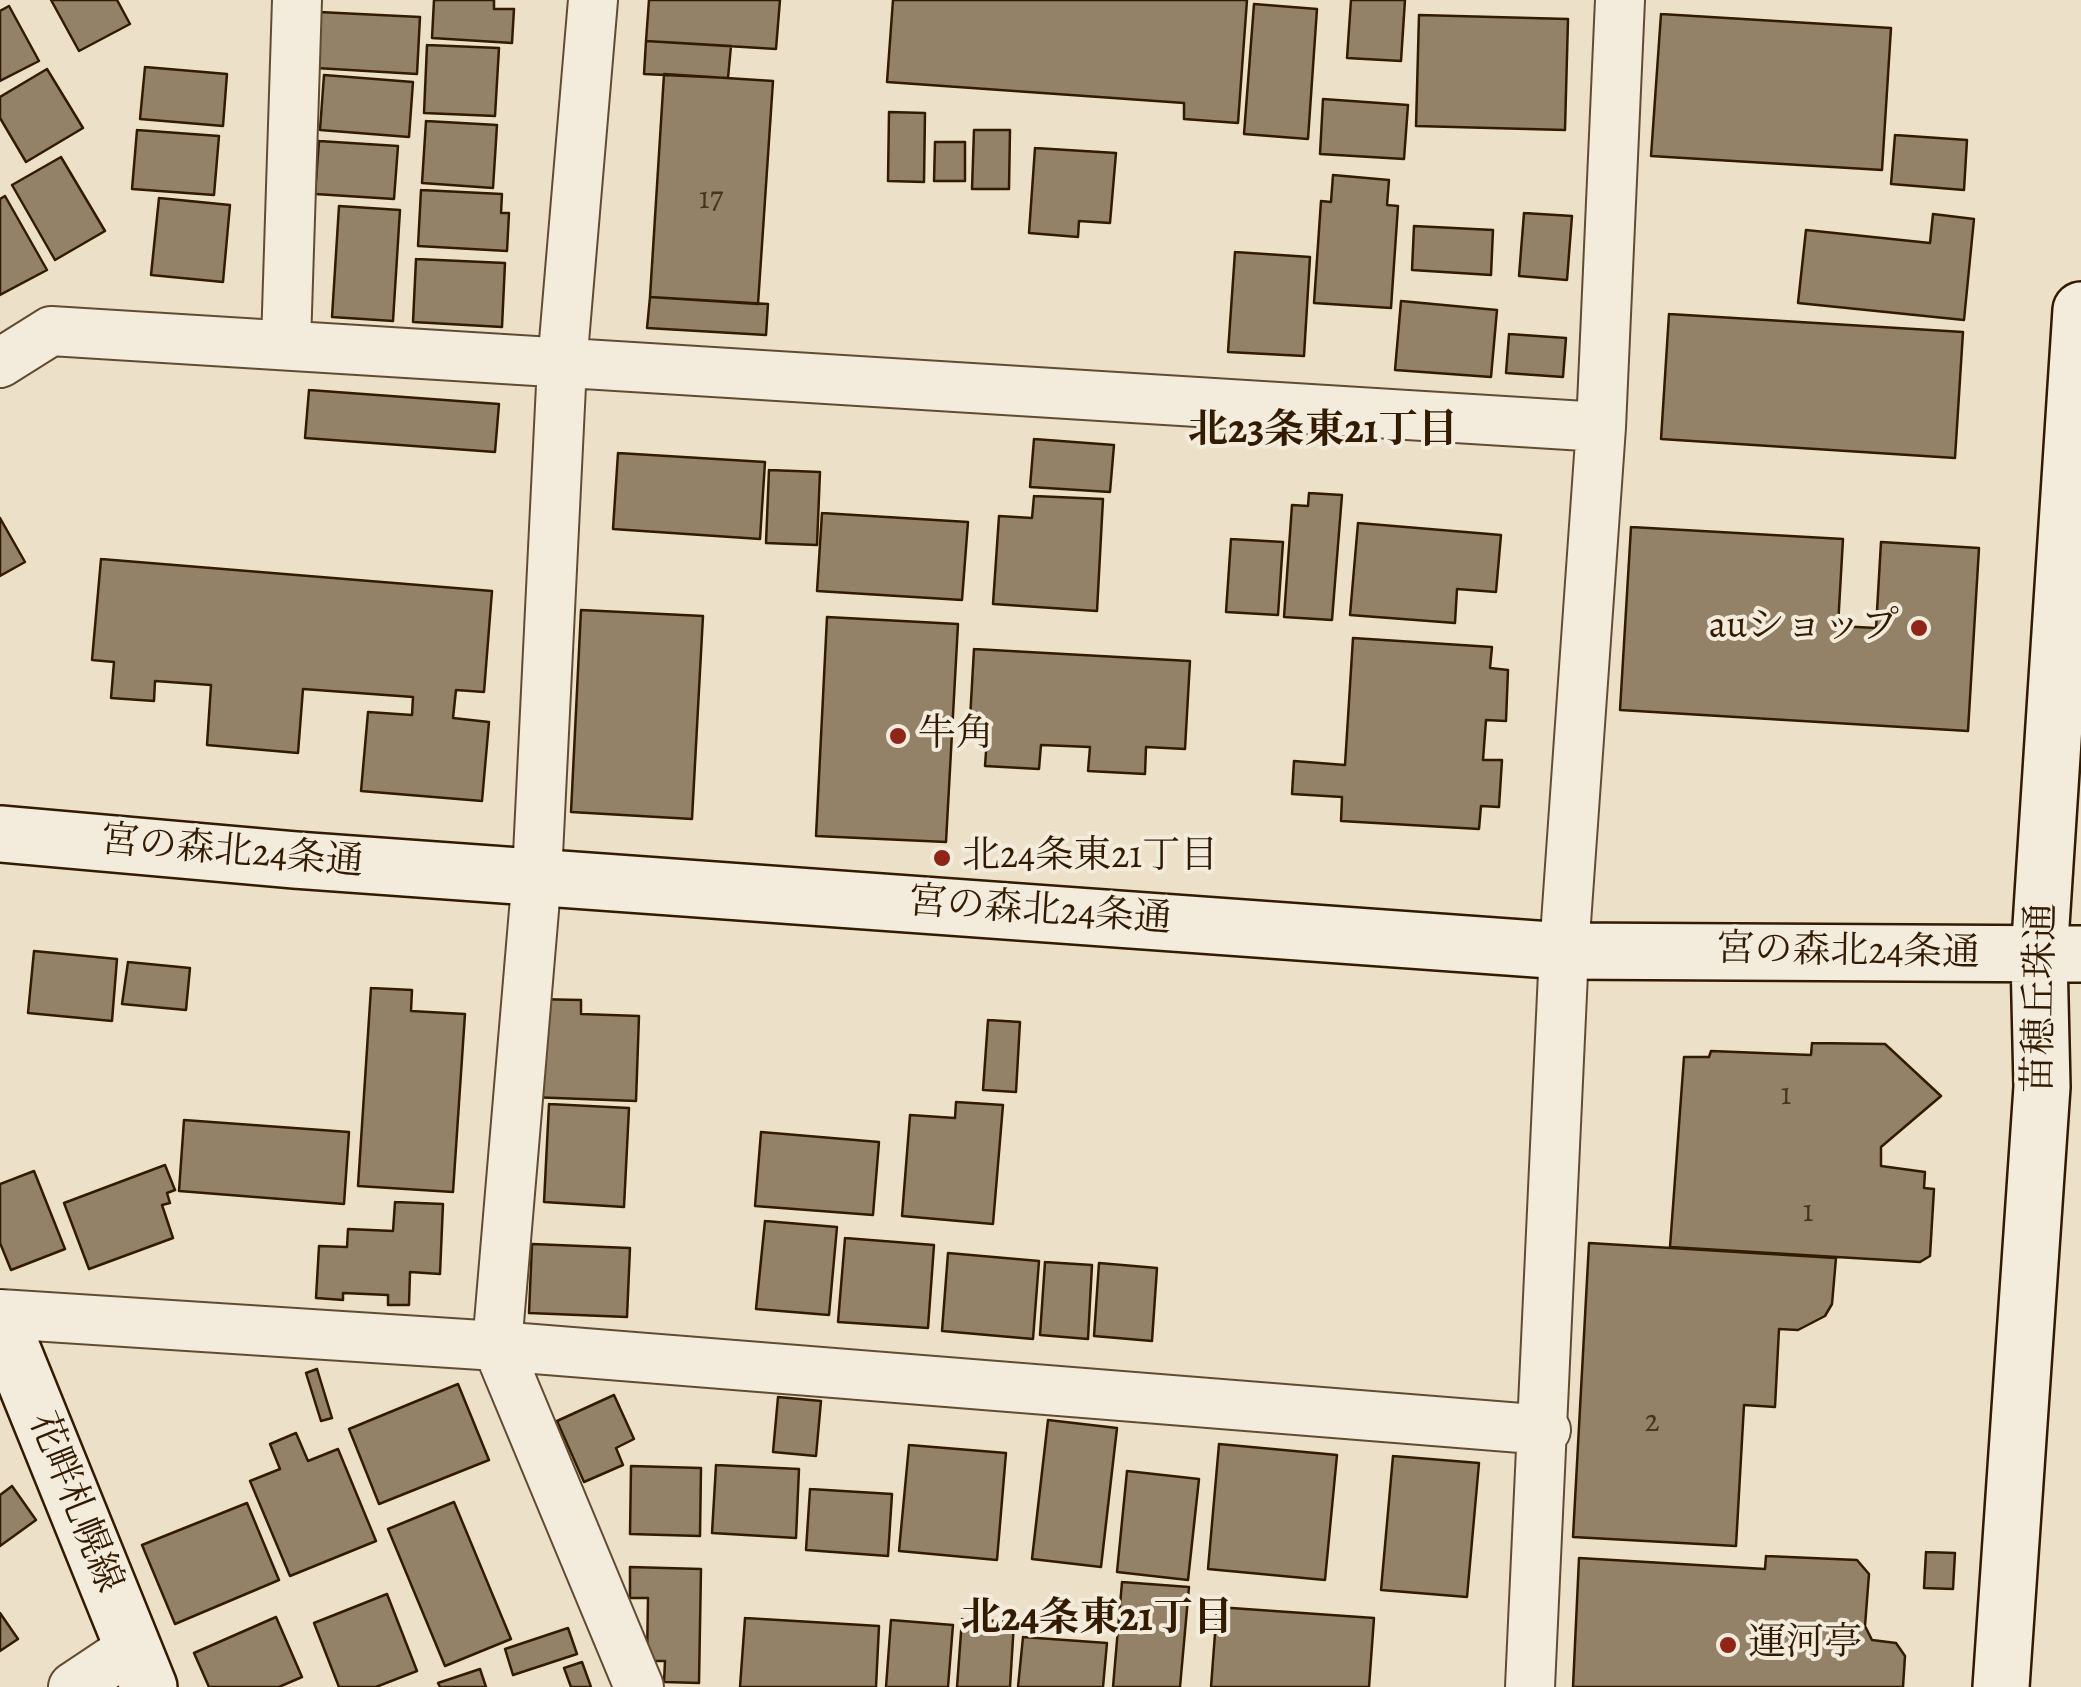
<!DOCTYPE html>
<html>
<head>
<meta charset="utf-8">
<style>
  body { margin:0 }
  canvas { display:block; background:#ede0c8 }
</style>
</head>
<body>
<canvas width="2081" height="1687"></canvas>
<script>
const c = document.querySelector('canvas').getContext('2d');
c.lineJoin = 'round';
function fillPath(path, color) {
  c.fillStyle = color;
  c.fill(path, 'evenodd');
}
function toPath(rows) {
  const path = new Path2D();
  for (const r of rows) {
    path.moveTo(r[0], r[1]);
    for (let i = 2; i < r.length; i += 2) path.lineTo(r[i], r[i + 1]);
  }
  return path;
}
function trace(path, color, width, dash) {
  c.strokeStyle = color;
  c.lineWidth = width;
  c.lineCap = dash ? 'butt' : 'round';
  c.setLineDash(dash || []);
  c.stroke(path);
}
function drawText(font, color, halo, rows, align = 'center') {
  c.font = font + ' Alegreya,"Noto Serif JP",serif';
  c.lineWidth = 8;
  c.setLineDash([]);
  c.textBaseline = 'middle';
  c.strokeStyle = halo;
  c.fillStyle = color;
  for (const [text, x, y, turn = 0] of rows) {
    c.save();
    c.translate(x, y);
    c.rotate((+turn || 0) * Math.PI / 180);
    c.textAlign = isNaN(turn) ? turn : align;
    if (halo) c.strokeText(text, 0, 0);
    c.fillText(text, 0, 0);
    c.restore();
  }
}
const building = toPath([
  [51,0,117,0,130,24,79,51,51,0],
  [434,0,494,0,494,9,514,9,512,43,432,38,434,0],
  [649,0,780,0,776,49,646,41,649,0],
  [893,0,1247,0,1238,123,1184,119,1184,103,887,82,893,0],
  [1351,0,1405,0,1401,61,1347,58,1351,0],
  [1254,4,1317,9,1308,139,1244,134,1254,4],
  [9,6,39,61,0,81,0,11,9,6],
  [319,12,420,17,417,74,316,68,319,12],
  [1661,14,1891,28,1882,170,1651,156,1661,14],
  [1419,15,1568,19,1565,130,1416,126,1419,15],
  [646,41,731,46,728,78,644,74,646,41],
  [427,45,499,48,495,116,424,113,427,45],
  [145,67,227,74,223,126,140,119,145,67],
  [47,69,83,128,26,162,0,118,0,97,47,69],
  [664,74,773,81,758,304,650,297,664,74],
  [324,75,413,82,409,137,320,130,324,75],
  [1323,99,1408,105,1404,159,1320,154,1323,99],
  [889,112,925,113,924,182,888,181,889,112],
  [426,121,497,125,493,188,422,183,426,121],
  [137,130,219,136,214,195,132,189,137,130],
  [974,130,1010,130,1009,189,972,189,974,130],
  [1895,135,1967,140,1964,190,1891,184,1895,135],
  [319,141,398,146,394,199,315,194,319,141],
  [935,142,965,142,965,181,934,181,935,142],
  [1035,148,1116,153,1110,223,1079,221,1078,237,1029,233,1035,148],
  [61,157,105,231,55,260,12,185,61,157],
  [1333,175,1389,180,1387,205,1398,206,1391,308,1314,303,1321,201,1331,202,1333,175],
  [421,190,502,194,501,213,509,213,507,251,418,246,421,190],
  [5,196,47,270,0,295,0,199,5,196],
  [159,198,230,205,223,282,151,275,159,198],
  [339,206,400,210,393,321,332,317,339,206],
  [1524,213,1572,216,1567,280,1519,276,1524,213],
  [1933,214,1974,219,1964,320,1798,303,1806,230,1930,243,1933,214],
  [1414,226,1493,230,1491,275,1412,270,1414,226],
  [1235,252,1310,257,1304,356,1228,352,1235,252],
  [416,259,505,263,502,327,413,322,416,259],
  [650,297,768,304,766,335,647,328,650,297],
  [1401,301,1497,310,1491,377,1395,370,1401,301],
  [1669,314,1963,332,1955,458,1661,439,1669,314],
  [1509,334,1566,338,1563,377,1506,373,1509,334],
  [309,390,499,404,495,452,305,438,309,390],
  [1034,439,1114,445,1110,492,1030,487,1034,439],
  [618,453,765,462,760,539,613,529,618,453],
  [769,470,820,472,817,545,766,543,769,470],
  [1309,493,1342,495,1332,620,1284,617,1292,505,1308,506,1309,493],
  [1034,496,1103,499,1097,611,993,604,999,516,1032,518,1034,496],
  [822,513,968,522,962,600,817,591,822,513],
  [0,518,25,562,0,576,0,518],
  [1358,523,1501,535,1496,592,1457,589,1455,623,1350,615,1358,523],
  [1631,527,1843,539,1838,626,1876,628,1881,542,1979,548,1968,731,1620,710,1631,527],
  [1231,539,1283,542,1278,615,1226,612,1231,539],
  [101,559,492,591,484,692,456,690,453,718,489,722,482,801,361,791,368,712,412,715,413,697,303,689,298,753,207,745,211,685,155,681,154,701,111,698,114,662,92,660,101,559],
  [581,610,703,616,692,819,571,812,581,610],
  [827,617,958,624,946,842,816,836,827,617],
  [1353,638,1492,647,1490,668,1508,670,1506,721,1486,720,1483,760,1502,760,1499,807,1481,806,1479,829,1341,821,1342,797,1292,794,1294,761,1345,765,1353,638],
  [974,649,1190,661,1185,749,1146,747,1145,774,1088,771,1090,747,1041,745,1039,769,985,766,987,738,969,737,974,649],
  [34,951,117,959,112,1021,28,1013,34,951],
  [128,962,190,968,186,1010,122,1004,128,962],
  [371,988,412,990,411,1011,465,1014,453,1192,358,1186,371,988],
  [533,999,581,1000,581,1014,639,1016,636,1101,529,1097,533,999],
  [988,1020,1020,1022,1016,1092,983,1090,988,1020],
  [1812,1043,1885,1044,1941,1096,1881,1147,1881,1166,1925,1172,1924,1188,1934,1189,1930,1256,1920,1262,1670,1247,1684,1057,1709,1057,1711,1051,1811,1055,1812,1043],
  [956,1102,1003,1105,993,1224,902,1216,910,1115,955,1118,956,1102],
  [549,1104,629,1108,624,1207,544,1202,549,1104],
  [184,1120,349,1132,344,1204,179,1191,184,1120],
  [761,1132,879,1142,873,1215,755,1206,761,1132],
  [165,1165,175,1190,167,1193,170,1203,162,1205,173,1238,89,1269,64,1203,165,1165],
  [34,1171,65,1249,11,1270,0,1243,0,1184,34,1171],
  [395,1202,443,1204,440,1274,410,1272,409,1305,388,1305,388,1295,343,1293,343,1300,316,1298,319,1246,347,1247,348,1229,393,1231,395,1202],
  [765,1221,837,1227,829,1315,756,1309,765,1221],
  [845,1238,934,1245,928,1328,838,1322,845,1238],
  [1589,1243,1836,1258,1832,1304,1825,1316,1798,1330,1779,1329,1775,1407,1744,1405,1736,1546,1573,1537,1589,1243],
  [532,1244,630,1248,627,1317,529,1313,532,1244],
  [948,1253,1039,1261,1033,1339,942,1331,948,1253],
  [1045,1262,1092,1265,1088,1339,1040,1335,1045,1262],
  [1099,1263,1157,1268,1152,1341,1094,1336,1099,1263],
  [317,1369,332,1418,321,1421,306,1373,317,1369],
  [458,1384,489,1460,379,1504,349,1429,458,1384],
  [614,1395,634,1439,616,1448,623,1465,584,1482,557,1421,614,1395],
  [778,1397,821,1401,816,1456,773,1452,778,1397],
  [1048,1420,1117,1428,1101,1567,1032,1559,1048,1420],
  [296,1433,308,1461,338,1449,376,1541,290,1576,250,1481,280,1469,270,1444,296,1433],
  [1219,1444,1337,1455,1325,1580,1208,1569,1219,1444],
  [909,1445,1006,1453,997,1560,899,1551,909,1445],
  [1393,1456,1479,1463,1467,1597,1381,1590,1393,1456],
  [716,1465,799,1469,796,1538,712,1533,716,1465],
  [631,1466,701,1468,700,1536,630,1534,631,1466],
  [1127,1471,1199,1479,1188,1580,1117,1572,1127,1471],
  [12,1486,36,1520,0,1546,0,1495,12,1486],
  [810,1489,892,1494,888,1556,806,1550,810,1489],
  [454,1502,511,1639,445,1666,388,1529,454,1502],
  [247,1503,279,1580,175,1624,142,1545,247,1503],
  [1926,1552,1955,1553,1953,1589,1924,1588,1926,1552],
  [1766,1556,1857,1560,1869,1574,1865,1626,1872,1640,1896,1643,1905,1656,1903,1687,1573,1687,1579,1558,1765,1569,1766,1556],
  [630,1567,701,1569,699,1683,664,1682,665,1661,647,1661,648,1598,630,1598,630,1567],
  [1122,1582,1189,1587,1180,1687,1113,1687,1122,1582],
  [387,1594,417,1671,376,1687,339,1687,314,1623,387,1594],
  [1217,1607,1374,1618,1369,1687,1211,1687,1217,1607],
  [0,1613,18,1639,0,1651,0,1613],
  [276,1617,302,1677,279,1687,209,1687,194,1653,276,1617],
  [745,1618,879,1626,876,1687,740,1687,745,1618],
  [962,1619,1014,1622,1010,1687,957,1687,962,1619],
  [891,1620,953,1625,948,1687,886,1687,891,1620],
  [568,1628,577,1654,513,1675,505,1649,568,1628],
  [1023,1637,1107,1643,1103,1687,1018,1687,1023,1637],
  [582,1662,591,1687,571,1687,564,1668,582,1662],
  [480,1669,486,1687,440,1687,438,1683,480,1669]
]);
const street = toPath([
  [593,0,562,365,537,875,497,1346,639,1687],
  [286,343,297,0],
  [0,363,51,331,1601,427],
  [0,1314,497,1346,1546,1430],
  [73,1687,133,1647],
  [1530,1687,1564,951,1601,427,1620,0]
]);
const secondary = toPath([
  [0,834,295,860,1564,951,2081,954],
  [0,1319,149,1687],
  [2001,1687,2042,1087,2039,956,2081,310]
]);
const markers = [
  [1919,628,10,"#8f2418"],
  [898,736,10,"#8f2418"],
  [942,858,10,"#8f2418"],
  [1728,1645,10,"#8f2418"]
];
const numberNames = [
  ["17",711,200],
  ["1",1786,1096],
  ["1",1808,1213],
  ["2",1652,1423]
];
const poiNames = [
  ["auショップ",1899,628,"right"],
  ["牛角",918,736],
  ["北24条東21丁目",962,858],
  ["運河亭",1748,1645]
];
const streetNames = [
  ["宮の森北24条通",232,853,5],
  ["宮の森北24条通",1040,912,4],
  ["宮の森北24条通",1848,953,1],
  ["苗穂丘珠通",2042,998,-89],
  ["花畔札幌線",74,1503,68]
];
const neighbourhoodNames = [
  ["北23条東21丁目",1323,432],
  ["北24条東21丁目",1097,1620]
];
fillPath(building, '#938168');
trace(building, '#321b01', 2.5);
trace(street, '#614c33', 52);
trace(secondary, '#321b01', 60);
trace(street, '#f3ebdb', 48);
trace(secondary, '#f3ebdb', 55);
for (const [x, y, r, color] of markers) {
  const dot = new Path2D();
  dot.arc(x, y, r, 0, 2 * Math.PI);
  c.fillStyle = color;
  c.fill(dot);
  trace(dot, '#f3ebdb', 4);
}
drawText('32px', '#4a341b', null, numberNames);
drawText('38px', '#321b01', '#f3ebdb', poiNames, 'left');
drawText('38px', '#321b01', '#f3ebdb', streetNames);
drawText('bold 40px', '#321b01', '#f3ebdb', neighbourhoodNames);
</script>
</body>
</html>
